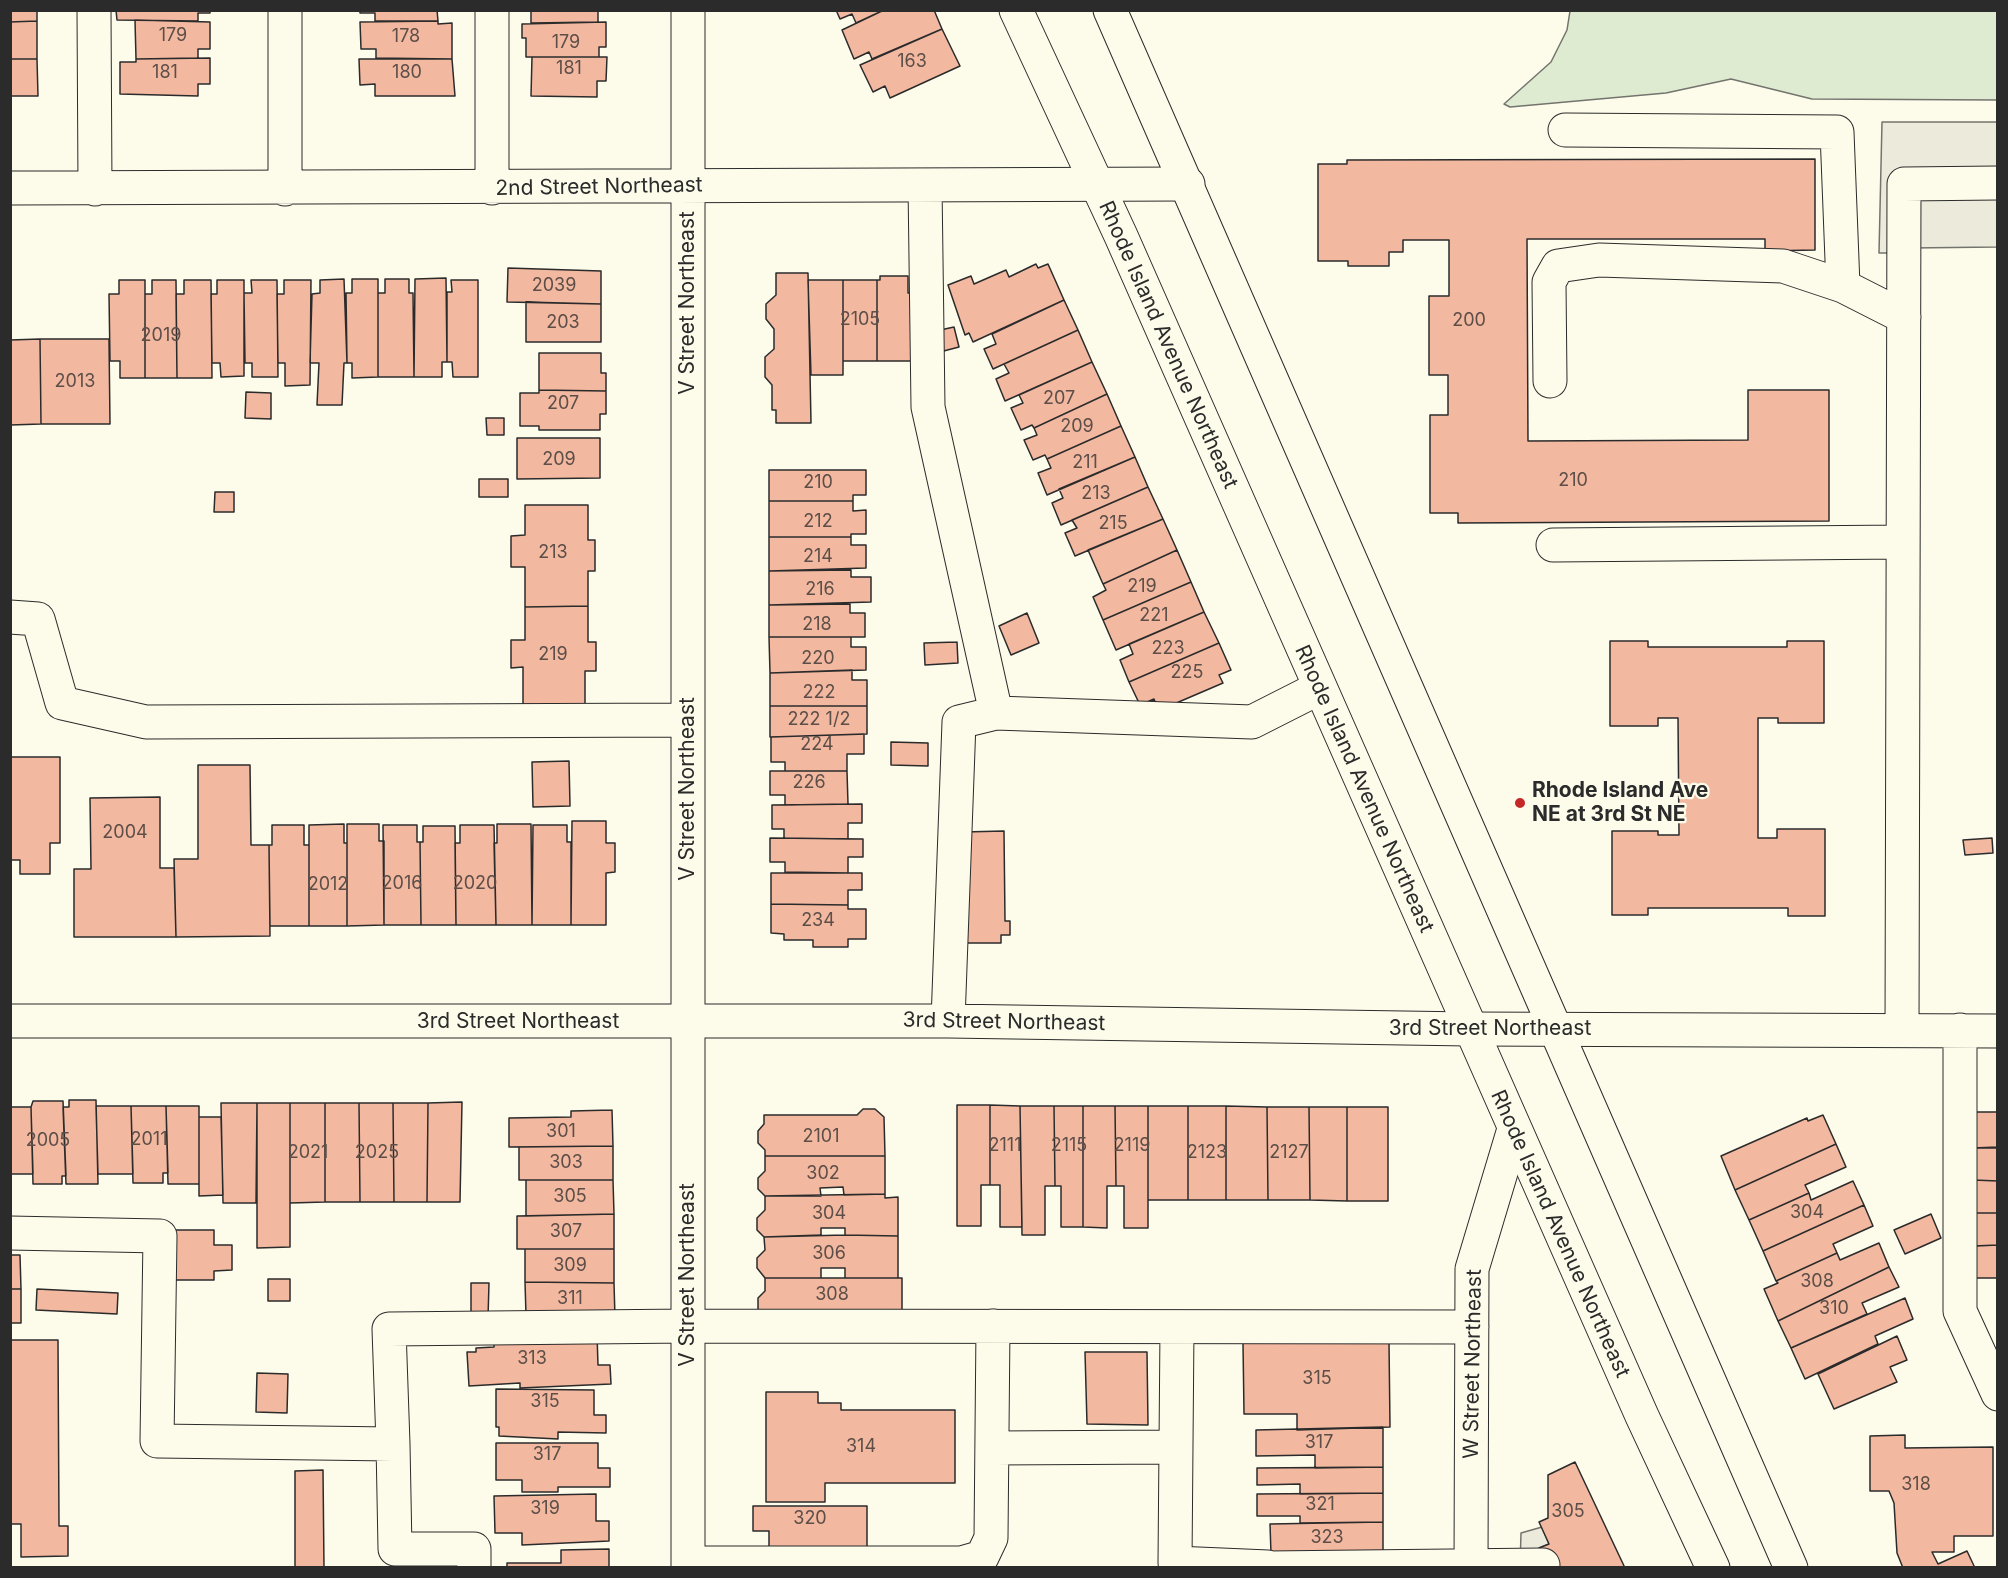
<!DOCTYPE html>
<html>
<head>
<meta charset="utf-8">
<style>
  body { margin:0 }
  #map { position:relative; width:2008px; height:1578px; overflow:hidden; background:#fdfbea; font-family:Inter,sans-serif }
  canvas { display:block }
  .frame { position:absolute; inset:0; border:12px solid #2b2b2b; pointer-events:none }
</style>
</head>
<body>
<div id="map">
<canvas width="2008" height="1578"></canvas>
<div class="frame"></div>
</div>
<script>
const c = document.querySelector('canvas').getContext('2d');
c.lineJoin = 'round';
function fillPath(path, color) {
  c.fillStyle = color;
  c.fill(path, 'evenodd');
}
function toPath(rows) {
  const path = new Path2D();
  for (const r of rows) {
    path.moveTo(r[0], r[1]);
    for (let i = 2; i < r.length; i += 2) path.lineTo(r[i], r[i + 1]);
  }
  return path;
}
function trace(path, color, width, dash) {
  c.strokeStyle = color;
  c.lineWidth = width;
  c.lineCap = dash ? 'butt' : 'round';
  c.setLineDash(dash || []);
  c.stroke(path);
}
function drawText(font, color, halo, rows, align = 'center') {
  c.font = font + ' Inter,sans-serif';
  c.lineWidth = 4.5;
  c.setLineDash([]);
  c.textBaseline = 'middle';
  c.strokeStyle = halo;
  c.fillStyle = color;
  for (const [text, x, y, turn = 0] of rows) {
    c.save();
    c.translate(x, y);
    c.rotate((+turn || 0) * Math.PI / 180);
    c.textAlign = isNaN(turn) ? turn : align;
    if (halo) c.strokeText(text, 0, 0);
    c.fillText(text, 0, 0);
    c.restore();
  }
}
const green = toPath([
  [1570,11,1997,11,1997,100,1812,99,1731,79,1666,93,1510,107,1504,104,1551,62,1567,30,1570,11]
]);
const parking = toPath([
  [1882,122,1997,122,1997,247,1910,248,1908,253,1879,253,1882,122],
  [1542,1527,1549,1544,1539,1548,1548,1567,1520,1568,1521,1533,1542,1527]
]);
const building = toPath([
  [10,10,37,10,37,21,10,22,10,10],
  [116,10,210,10,210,13,198,13,198,21,117,20,116,10],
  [360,10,437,10,438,21,375,21,375,13,360,13,360,10],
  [531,10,606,10,606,11,598,11,598,22,531,23,531,10],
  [836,10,884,10,856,23,852,14,840,19,836,10],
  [884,10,934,10,942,29,872,59,869,52,854,59,842,30,884,10],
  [135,20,210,22,210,49,198,49,198,58,136,59,135,20],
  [37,21,37,59,10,59,10,22,37,21],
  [438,21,438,24,452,23,452,59,376,58,376,49,361,49,360,22,438,21],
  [606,22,606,47,599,47,599,57,526,57,526,38,522,38,522,24,606,22],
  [942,29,960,66,890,98,885,86,873,92,860,65,942,29],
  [532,57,607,57,606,81,597,81,597,97,531,96,532,57],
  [210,58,210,84,198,84,198,96,120,94,120,62,136,62,136,59,210,58],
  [10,59,37,59,38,96,10,96,10,59],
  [359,59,452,59,455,96,375,96,375,84,360,85,359,59],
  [1815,159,1815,250,1765,251,1765,239,1527,239,1528,441,1748,440,1748,390,1829,390,1829,521,1458,523,1458,513,1430,513,1430,415,1448,415,1448,375,1429,375,1429,296,1449,296,1449,240,1403,240,1403,252,1389,252,1389,266,1348,266,1348,261,1318,261,1318,164,1347,164,1347,160,1815,159],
  [1036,264,1038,268,1048,264,1064,300,973,342,969,333,965,335,948,285,971,276,974,284,1006,270,1009,277,1036,264],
  [508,268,601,271,601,304,507,302,508,268],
  [776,273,808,273,811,423,776,423,776,410,772,410,772,385,765,377,765,357,774,349,774,329,766,319,766,304,776,295,776,273],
  [880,276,908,276,908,293,912,293,912,361,877,361,877,280,880,280,880,276],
  [446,278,447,362,442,362,442,377,414,377,415,279,446,278],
  [344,279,347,363,344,363,342,405,317,405,319,363,310,363,312,294,320,293,320,280,344,279],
  [352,279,378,279,378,377,352,378,352,363,347,363,346,293,352,293,352,279],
  [385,279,409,279,409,293,413,293,414,377,378,377,378,293,385,293,385,279],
  [119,280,145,280,145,378,120,378,120,361,110,361,109,294,119,294,119,280],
  [152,280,176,280,177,378,145,378,145,294,152,294,152,280],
  [184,280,211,280,212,378,177,378,176,294,184,294,184,280],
  [217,280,244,280,244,376,221,377,220,363,212,363,211,294,217,294,217,280],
  [251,280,277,280,278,377,252,377,252,363,245,363,244,293,252,293,251,280],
  [284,280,311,280,310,385,285,386,285,363,278,363,277,294,284,294,284,280],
  [451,280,478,280,478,377,453,377,452,362,447,362,447,292,452,292,451,280],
  [808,280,843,280,843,375,811,375,808,280],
  [843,280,877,280,877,361,843,361,843,280],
  [1064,300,1078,330,993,369,984,349,996,344,992,334,1064,300],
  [526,302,601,304,601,342,526,342,526,302],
  [954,327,959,347,936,353,931,332,954,327],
  [1078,330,1092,362,1005,401,996,379,1009,373,1004,364,1078,330],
  [40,339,41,424,10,425,10,340,40,339],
  [40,339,109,339,110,424,41,424,40,339],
  [539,353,601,353,601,373,606,373,606,391,539,390,539,353],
  [1092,362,1107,394,1034,428,1032,425,1021,430,1011,408,1023,403,1019,395,1092,362],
  [539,390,606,391,606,414,600,414,600,430,539,430,539,426,520,426,520,393,539,393,539,390],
  [246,392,271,393,271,419,245,418,246,392],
  [1107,394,1121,426,1047,459,1045,455,1033,460,1024,440,1037,435,1034,428,1107,394],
  [486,418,504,418,504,435,487,435,486,418],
  [1121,426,1135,457,1047,495,1038,473,1051,468,1047,459,1121,426],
  [517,438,600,438,600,478,517,479,517,438],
  [1135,457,1148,487,1061,525,1052,503,1063,498,1059,489,1135,457],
  [769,470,866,470,866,495,853,495,853,501,769,501,769,470],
  [479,479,508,479,508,497,479,497,479,479],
  [1148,487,1163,519,1075,556,1065,533,1077,528,1072,520,1148,487],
  [215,492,234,492,234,512,214,512,215,492],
  [769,501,853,501,853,511,866,510,866,534,851,534,851,537,769,537,769,501],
  [525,505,588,505,588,540,595,540,595,571,588,571,588,606,525,607,525,567,511,567,511,536,525,535,525,505],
  [1163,519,1177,550,1103,584,1088,550,1163,519],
  [769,537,851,537,851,545,866,545,866,568,769,571,769,537],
  [1177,550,1191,582,1103,620,1093,597,1106,590,1103,584,1177,550],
  [851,570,851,577,871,577,871,602,769,605,769,571,851,570],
  [1191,582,1204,612,1116,650,1103,620,1191,582],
  [850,604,850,613,865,613,865,637,769,637,769,605,850,604],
  [588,606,588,642,596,642,596,671,585,671,585,706,523,706,523,667,511,668,511,640,525,640,525,607,588,606],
  [1204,612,1219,643,1129,682,1120,660,1133,654,1129,644,1204,612],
  [1027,613,1039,643,1011,655,999,626,1027,613],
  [769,637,851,637,851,647,866,647,866,670,770,673,769,637],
  [1610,641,1648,641,1648,647,1787,647,1787,641,1824,641,1824,723,1778,723,1778,718,1758,718,1758,838,1777,838,1777,829,1825,829,1825,916,1788,916,1788,908,1648,908,1648,915,1612,915,1612,831,1658,831,1658,835,1679,835,1678,718,1658,718,1658,726,1610,726,1610,641],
  [957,642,958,663,925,665,924,643,957,642],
  [1219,643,1231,670,1219,675,1223,683,1167,707,1156,704,1154,699,1140,705,1129,682,1219,643],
  [852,670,852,680,867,680,867,706,770,706,770,673,852,670],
  [770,706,867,706,867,734,770,737,770,706],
  [864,734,864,754,847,754,847,771,785,771,785,762,771,762,771,737,864,734],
  [891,742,928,743,928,766,891,765,891,742],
  [10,757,60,757,60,843,50,843,50,874,20,874,20,860,10,860,10,757],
  [569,761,570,806,533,807,532,762,569,761],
  [198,765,250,765,251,845,269,845,270,936,176,937,174,859,198,859,198,765],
  [770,771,847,771,848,804,785,805,785,795,770,795,770,771],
  [160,797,160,868,174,868,176,937,74,937,74,869,91,869,90,798,160,797],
  [862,804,862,823,848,823,848,839,784,838,784,829,772,829,772,805,862,804],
  [572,821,606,821,606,843,615,843,615,872,606,873,606,925,571,925,572,821],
  [344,824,344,843,347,843,347,926,309,926,309,825,344,824],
  [347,824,379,824,379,841,384,841,384,925,347,926,347,824],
  [497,824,531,824,532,925,496,925,494,843,497,843,497,824],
  [272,825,304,825,304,845,309,845,309,926,270,926,269,845,272,845,272,825],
  [383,825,417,825,417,842,420,842,421,925,384,925,383,825],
  [460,825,494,825,496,925,456,925,455,843,460,843,460,825],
  [533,825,567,825,567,842,571,842,571,925,532,925,533,825],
  [423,826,455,826,456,925,421,925,420,842,423,842,423,826],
  [1004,831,1005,921,1010,921,1010,935,1001,935,1001,943,966,943,963,832,1004,831],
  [770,838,863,839,863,857,848,857,848,873,785,872,785,862,770,862,770,838],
  [1992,838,1993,853,1965,855,1963,840,1992,838],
  [771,873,862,873,862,890,848,890,848,905,771,904,771,873],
  [771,904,848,905,848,909,866,909,866,939,848,939,848,947,813,947,813,940,784,940,784,934,771,933,771,904],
  [69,1100,96,1100,98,1184,66,1184,63,1107,69,1107,69,1100],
  [33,1101,63,1101,66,1176,62,1176,62,1184,33,1184,31,1107,33,1101],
  [462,1102,460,1202,427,1202,428,1103,462,1102],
  [221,1103,257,1103,256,1203,223,1203,221,1103],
  [257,1103,290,1103,290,1247,257,1248,257,1103],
  [290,1103,325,1103,325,1202,290,1203,290,1103],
  [325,1103,359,1103,360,1202,325,1202,325,1103],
  [359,1103,393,1103,394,1202,360,1202,359,1103],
  [393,1103,428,1103,427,1202,394,1202,393,1103],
  [957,1105,990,1105,990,1185,981,1185,981,1226,957,1226,957,1105],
  [990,1105,1020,1106,1022,1227,1000,1227,1000,1185,990,1185,990,1105],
  [96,1106,131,1106,133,1174,98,1174,96,1106],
  [131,1106,166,1106,168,1173,163,1173,163,1183,133,1183,131,1106],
  [166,1106,199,1106,199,1184,168,1184,166,1106],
  [1020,1106,1054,1106,1055,1186,1045,1186,1045,1235,1022,1235,1020,1106],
  [1054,1106,1083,1106,1083,1227,1061,1227,1061,1186,1055,1186,1054,1106],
  [1083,1106,1115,1106,1116,1186,1107,1186,1107,1228,1083,1227,1083,1106],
  [1115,1106,1148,1106,1148,1228,1124,1228,1124,1186,1116,1186,1115,1106],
  [1148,1106,1188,1106,1188,1200,1148,1200,1148,1106],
  [1188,1106,1226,1106,1226,1200,1188,1200,1188,1106],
  [1226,1106,1267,1107,1268,1200,1226,1200,1226,1106],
  [10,1107,31,1107,33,1174,10,1174,10,1107],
  [1267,1107,1309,1107,1310,1200,1268,1200,1267,1107],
  [1309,1107,1347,1107,1347,1201,1310,1200,1309,1107],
  [1347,1107,1388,1107,1388,1201,1347,1201,1347,1107],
  [863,1109,875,1109,884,1117,885,1156,765,1156,765,1150,758,1143,758,1131,764,1124,764,1115,857,1115,863,1109],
  [612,1110,613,1146,509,1147,509,1118,571,1117,571,1111,612,1110],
  [1973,1112,1998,1112,1998,1147,1973,1148,1973,1112],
  [1823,1115,1836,1144,1735,1190,1721,1156,1807,1118,1808,1121,1823,1115],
  [199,1117,221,1117,223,1195,199,1196,199,1117],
  [1836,1144,1846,1167,1805,1185,1809,1193,1749,1220,1735,1190,1836,1144],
  [613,1146,613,1180,519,1180,519,1147,613,1146],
  [1973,1148,1998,1148,1998,1181,1973,1180,1973,1148],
  [765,1156,885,1156,885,1194,844,1195,843,1187,820,1188,821,1196,765,1196,758,1189,758,1178,765,1171,765,1156],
  [526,1180,613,1180,614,1214,526,1216,526,1180],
  [1973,1180,1998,1181,1998,1213,1973,1213,1973,1180],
  [1853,1181,1864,1205,1763,1251,1749,1220,1809,1193,1811,1200,1853,1181],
  [885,1194,885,1198,898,1197,898,1236,845,1235,845,1228,821,1228,821,1235,764,1237,757,1230,757,1218,765,1210,765,1196,885,1194],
  [1864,1205,1873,1226,1833,1244,1837,1253,1776,1281,1763,1251,1864,1205],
  [1973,1213,1998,1213,1998,1245,1973,1246,1973,1213],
  [614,1214,614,1249,517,1249,517,1216,614,1214],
  [1931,1214,1941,1238,1905,1254,1894,1230,1931,1214],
  [169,1230,214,1230,214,1245,232,1245,232,1270,214,1271,214,1280,169,1280,169,1230],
  [845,1235,898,1236,898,1278,845,1278,845,1268,821,1268,821,1278,765,1278,757,1268,757,1258,765,1250,764,1237,845,1235],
  [1879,1243,1889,1267,1778,1321,1764,1289,1778,1283,1776,1281,1837,1253,1840,1260,1879,1243],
  [1998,1245,1998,1278,1976,1278,1976,1246,1998,1245],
  [525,1249,614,1249,614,1283,525,1282,525,1249],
  [10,1255,20,1255,21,1289,10,1289,10,1255],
  [1889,1267,1899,1287,1862,1303,1867,1314,1791,1348,1778,1321,1889,1267],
  [765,1278,902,1278,902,1317,766,1317,758,1309,758,1298,765,1291,765,1278],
  [268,1279,290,1279,290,1301,268,1301,268,1279],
  [525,1282,614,1283,615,1318,526,1315,525,1282],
  [471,1283,489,1283,488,1318,471,1318,471,1283],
  [10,1289,21,1289,21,1323,10,1323,10,1289],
  [37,1289,118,1293,117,1314,36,1310,37,1289],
  [1905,1298,1913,1319,1875,1336,1878,1344,1805,1379,1791,1348,1905,1298],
  [597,1334,598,1365,610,1365,611,1384,520,1388,520,1383,469,1386,467,1352,476,1352,476,1348,494,1347,494,1336,597,1334],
  [1897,1336,1907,1360,1890,1367,1897,1382,1834,1409,1818,1374,1897,1336],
  [10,1340,58,1340,59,1526,68,1526,68,1556,21,1557,21,1524,10,1524,10,1340],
  [1389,1342,1390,1427,1297,1430,1297,1414,1244,1414,1243,1343,1389,1342],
  [1085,1352,1147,1352,1148,1425,1087,1424,1085,1352],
  [257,1373,288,1374,287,1413,256,1412,257,1373],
  [496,1389,594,1390,594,1415,606,1415,606,1433,558,1432,558,1439,499,1436,499,1427,496,1427,496,1389],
  [766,1392,818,1392,818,1403,841,1403,841,1410,955,1410,955,1483,825,1483,825,1502,766,1502,766,1392],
  [1383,1427,1383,1467,1315,1468,1315,1455,1256,1456,1256,1430,1383,1427],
  [1905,1435,1905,1448,1993,1447,1993,1536,1954,1536,1954,1552,1932,1552,1938,1564,1967,1551,1975,1568,1903,1568,1897,1553,1894,1503,1889,1491,1870,1491,1870,1436,1905,1435],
  [496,1443,598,1443,598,1468,610,1468,610,1487,558,1487,558,1492,522,1492,522,1480,496,1480,496,1443],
  [1575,1462,1625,1568,1548,1568,1539,1548,1549,1544,1539,1522,1548,1518,1548,1475,1575,1462],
  [1383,1467,1383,1493,1300,1494,1300,1484,1257,1485,1257,1468,1383,1467],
  [323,1470,324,1568,295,1568,295,1471,323,1470],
  [1383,1493,1383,1522,1300,1523,1300,1516,1257,1516,1257,1494,1383,1493],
  [596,1494,596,1521,609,1521,609,1541,522,1545,522,1533,495,1533,494,1496,596,1494],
  [753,1506,867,1506,867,1550,769,1550,769,1531,753,1531,753,1506],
  [1383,1522,1383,1553,1271,1554,1270,1524,1383,1522],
  [609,1549,609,1568,507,1568,507,1563,561,1563,561,1550,609,1549]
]);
const minor = toPath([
  [94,10,95,189],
  [285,10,285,189],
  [688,10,688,1568],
  [1565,130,1837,132,1843,286],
  [925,185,928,407,996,713,1252,722,1319,688],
  [10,188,1188,184],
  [492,188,492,10],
  [1550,381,1549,282,1558,266,1599,260,1783,266,1843,286,1904,317],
  [1553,545,1903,542],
  [10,617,38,619,62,703,146,722,688,720],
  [10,1021,948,1021,1469,1029,1998,1031],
  [948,1021,959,722,996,713],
  [1902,1030,1904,184,1998,183],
  [1960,1030,1960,1311,1998,1394],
  [10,1233,160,1236,157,1441,393,1444,389,1329,688,1326,1472,1327],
  [1177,1327,1175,1563,1268,1567],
  [393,1444,395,1549,474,1549,474,1568],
  [992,1448,1176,1447],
  [688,1563,961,1563,982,1557,991,1538,993,1326],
  [1268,1568,1543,1565],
  [1471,1568,1472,1269,1514,1129]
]);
const major = toPath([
  [1016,10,1121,236,1642,1416,1713,1568],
  [1110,10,1791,1568]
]);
const markers = [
  [1520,803,6,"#c62828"]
];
const numberNames = [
  ["179",173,36],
  ["178",406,37],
  ["179",566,43],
  ["163",912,62],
  ["181",569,69],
  ["181",165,73],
  ["180",407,73],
  ["2039",554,286],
  ["2105",860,320],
  ["200",1469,321],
  ["203",563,323],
  ["2019",161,336],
  ["2013",75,382],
  ["207",1059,399],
  ["207",563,404],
  ["209",1077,427],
  ["209",559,460],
  ["211",1085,463],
  ["210",1573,481],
  ["210",818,483],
  ["213",1096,494],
  ["212",818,522],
  ["215",1113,524],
  ["213",553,553],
  ["214",818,557],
  ["219",1142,587],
  ["216",820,590],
  ["221",1154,616],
  ["218",817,625],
  ["223",1168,649],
  ["219",553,655],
  ["220",818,659],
  ["225",1187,673],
  ["222",819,693],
  ["222 1/2",819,720],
  ["224",817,745],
  ["226",809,783],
  ["2004",125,833],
  ["2016",402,884],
  ["2020",475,884],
  ["2012",328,885],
  ["234",818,921],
  ["301",561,1132],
  ["2101",821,1137],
  ["2011",149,1140],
  ["2005",48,1141],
  ["2111",1005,1146],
  ["2115",1069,1146],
  ["2119",1132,1146],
  ["2021",308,1153],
  ["2025",377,1153],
  ["2123",1207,1153],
  ["2127",1289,1153],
  ["303",566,1163],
  ["302",823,1174],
  ["305",570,1197],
  ["304",1807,1213],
  ["304",829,1214],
  ["307",566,1232],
  ["306",829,1254],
  ["309",570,1266],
  ["308",1817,1282],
  ["308",832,1295],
  ["311",570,1299],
  ["310",1834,1309],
  ["313",532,1359],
  ["315",1317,1379],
  ["315",545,1402],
  ["317",1319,1443],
  ["314",861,1447],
  ["317",547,1455],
  ["318",1916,1485],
  ["321",1320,1505],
  ["319",545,1509],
  ["305",1568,1512],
  ["320",810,1519],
  ["323",1327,1538]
];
const streetNames = [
  ["2nd Street Northeast",599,187,-1],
  ["V Street Northeast",688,303,-90],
  ["Rhode Island Avenue Northeast",1168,345,66],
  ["V Street Northeast",688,789,-90],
  ["Rhode Island Avenue Northeast",1364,789,66],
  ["3rd Street Northeast",518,1022],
  ["3rd Street Northeast",1004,1022,1],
  ["3rd Street Northeast",1490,1029],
  ["Rhode Island Avenue Northeast",1560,1234,66],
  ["V Street Northeast",688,1275,-90],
  ["W Street Northeast",1473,1364,-89]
];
const poiNames = [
  ["Rhode Island Ave",1532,791],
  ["NE at 3rd St NE",1532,815]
];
fillPath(green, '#deebd1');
trace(green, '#74746e', 1.5);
fillPath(parking, '#eceadb');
trace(parking, '#74746e', 1.5);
fillPath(building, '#f2b8a0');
trace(building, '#2b2b2b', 1.5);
trace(minor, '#2b2b2b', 35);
trace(major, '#2b2b2b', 35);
trace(minor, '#fdfbea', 33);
trace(major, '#fdfbea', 33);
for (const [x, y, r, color] of markers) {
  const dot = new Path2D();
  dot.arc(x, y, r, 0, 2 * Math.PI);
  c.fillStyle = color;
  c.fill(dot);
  trace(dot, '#fdfbea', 2);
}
drawText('18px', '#5d4e48', null, numberNames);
drawText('21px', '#2b2b2b', '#fdfbea', streetNames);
drawText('bold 21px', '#2b2b2b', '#fdfbea', poiNames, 'left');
</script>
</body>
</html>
